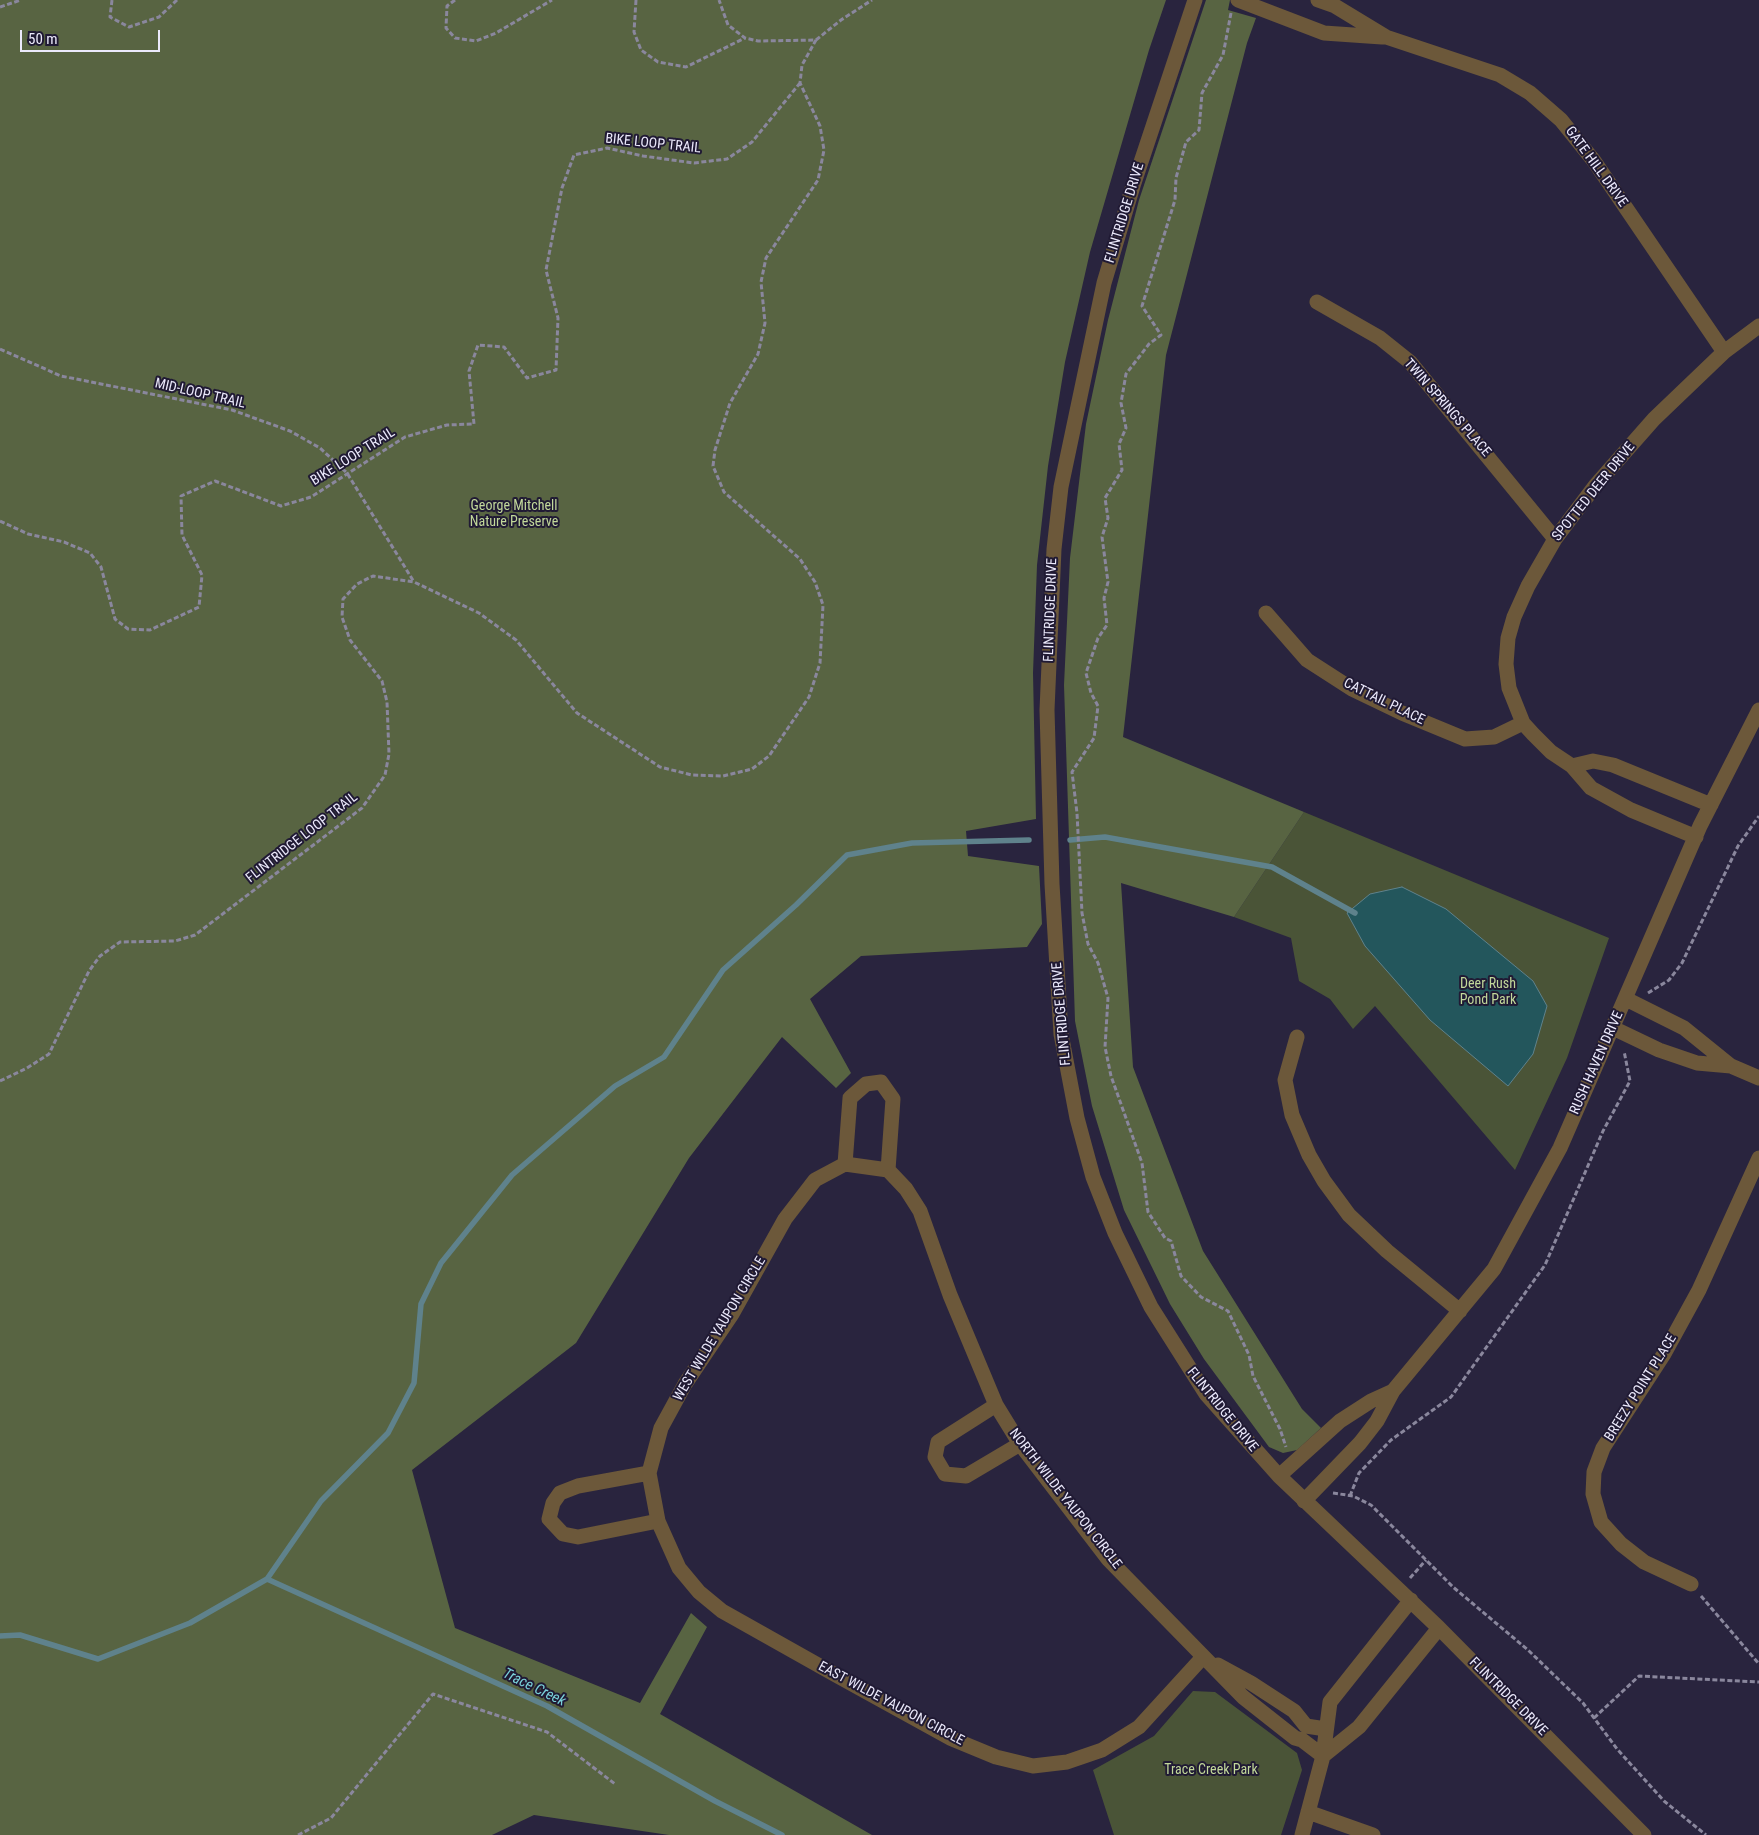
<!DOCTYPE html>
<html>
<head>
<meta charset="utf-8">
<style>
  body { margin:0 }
  #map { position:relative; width:1759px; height:1835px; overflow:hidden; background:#29243e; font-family:"Roboto Condensed",sans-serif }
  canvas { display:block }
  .scale { position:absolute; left:20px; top:30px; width:140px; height:22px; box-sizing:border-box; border:2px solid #ebe9fb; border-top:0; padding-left:6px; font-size:15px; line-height:18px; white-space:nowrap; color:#ebe9fb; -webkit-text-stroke:4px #201a34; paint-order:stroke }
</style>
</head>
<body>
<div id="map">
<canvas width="1759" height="1835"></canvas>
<div class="scale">50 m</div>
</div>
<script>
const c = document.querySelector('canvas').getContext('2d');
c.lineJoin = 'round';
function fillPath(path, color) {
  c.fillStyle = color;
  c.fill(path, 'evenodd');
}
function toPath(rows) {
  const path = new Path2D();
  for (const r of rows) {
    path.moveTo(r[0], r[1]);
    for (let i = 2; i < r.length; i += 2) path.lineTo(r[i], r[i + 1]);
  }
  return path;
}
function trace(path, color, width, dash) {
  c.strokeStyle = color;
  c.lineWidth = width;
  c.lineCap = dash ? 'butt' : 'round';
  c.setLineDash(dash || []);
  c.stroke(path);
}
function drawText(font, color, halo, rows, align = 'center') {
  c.font = font + ' "Roboto Condensed",sans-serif';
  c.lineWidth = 4;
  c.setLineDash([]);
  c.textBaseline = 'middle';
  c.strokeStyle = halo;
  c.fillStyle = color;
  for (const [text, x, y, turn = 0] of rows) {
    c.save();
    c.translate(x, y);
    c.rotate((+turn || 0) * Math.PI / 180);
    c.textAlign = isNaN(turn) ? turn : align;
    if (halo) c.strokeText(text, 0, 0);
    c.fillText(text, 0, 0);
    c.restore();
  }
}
const green = toPath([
  [1304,812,1609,938,1567,1058,1515,1170,1375,1006,1353,1029,1330,999,1299,981,1291,938,1234,917],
  [1193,1691,1215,1692,1297,1753,1302,1770,1281,1835,1114,1835,1093,1770,1154,1736]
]);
const forest = toPath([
  [0,0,1166,0,1149,50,1090,252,1065,362,1048,466,1037,565,1033,673,1036,819,966,831,968,856,1039,866,1042,924,1027,947,861,956,810,999,851,1073,836,1088,782,1037,689,1158,576,1343,412,1470,455,1628,640,1703,691,1613,707,1627,660,1714,872,1835,669,1835,534,1815,492,1835,0,1835],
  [1206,0,1230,0,1228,10,1256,18,1247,43,1166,355,1123,737,1304,812,1234,917,1121,883,1133,1067,1203,1251,1302,1409,1321,1428,1297,1450,1283,1453,1269,1447,1204,1359,1170,1304,1124,1210,1092,1106,1075,1021,1064,685,1070,558,1086,424,1108,320,1139,200]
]);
const water = toPath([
  [1402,887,1446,909,1533,981,1547,1006,1533,1054,1508,1086,1430,1020,1365,946,1347,913,1370,894,1402,887]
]);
const stream = toPath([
  [1070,840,1105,837,1272,867,1355,913],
  [267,1579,547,1706,715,1801,782,1835],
  [0,1636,20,1635,98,1659,190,1623,267,1579,321,1501,388,1433,414,1383,421,1304,441,1263,512,1175,615,1086,664,1057,723,970,796,905,847,855,912,843,1029,840]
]);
const path = toPath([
  [112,0,110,17,129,27,159,17,177,0],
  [455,0,447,6,446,28,455,38,476,41,496,33,552,0],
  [636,0,634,32,641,50,658,62,686,67,745,38],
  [0,7,21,0],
  [1231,13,1223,55,1202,93,1199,130,1186,142,1176,178,1175,200,1142,306,1161,335,1149,344,1126,374,1121,403,1126,428,1119,444,1122,470,1105,498,1108,518,1102,537,1108,582,1104,598,1107,625,1098,638,1086,673,1091,693,1098,706,1094,738,1072,772,1077,813,1082,913,1088,944,1098,963,1108,998,1105,1047,1111,1076,1142,1163,1148,1212,1165,1238,1171,1241,1181,1276,1201,1297,1228,1311,1249,1355,1253,1376,1280,1429,1286,1447],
  [816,40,841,20,872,0],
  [0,349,61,376,232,410,290,431,320,448,347,473,414,582],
  [0,521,28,534,64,542,90,553,101,567,115,619,128,629,150,630,199,607,202,575,182,535,181,496,215,481,281,506,311,497,405,437,447,425,474,424,469,371,478,345,504,347,527,378,556,370,558,318,546,270,562,188,574,155,607,148,643,156,694,163,727,159,752,142,800,83],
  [1648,993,1669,980,1682,963,1738,846,1759,816],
  [0,1081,27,1068,49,1054,89,971,100,956,120,942,175,941,195,935,362,808,385,775,389,754,387,702,382,681,350,640,342,617,343,599,357,584,373,576,414,582,479,613,516,640,577,713,660,767,692,775,723,776,752,769,769,756,809,697,820,663,823,605,815,582,800,559,724,492,713,466,715,450,730,403,758,354,765,323,761,282,766,258,818,180,824,150,820,126,800,83,802,65,816,40,758,41,745,38,728,25,719,0],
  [1333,1493,1353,1496,1371,1505,1453,1587,1528,1650,1583,1703,1617,1749,1664,1801,1706,1835],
  [1350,1496,1359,1473,1391,1440,1451,1397,1545,1265,1603,1131,1630,1081,1624,1051],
  [1410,1578,1426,1560],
  [1701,1596,1759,1664],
  [1594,1718,1639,1676,1759,1682],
  [298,1835,331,1818,433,1694,547,1732,615,1784]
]);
const minor = toPath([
  [1195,0,1133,186,1104,283,1061,487,1054,549,1047,710,1052,884,1061,1034,1077,1118,1093,1177,1115,1233,1151,1307,1206,1394,1279,1476,1439,1628,1644,1835],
  [1238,0,1324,33,1382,37],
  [1318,0,1335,6,1386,37,1500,75,1530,93,1561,120,1594,161,1724,352],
  [1317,302,1380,338,1410,362,1555,539],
  [1266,613,1307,660,1352,689,1402,713,1465,739,1494,737,1523,723],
  [1572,766,1593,761,1613,765,1711,805],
  [1696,837,1631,810,1591,788,1572,766,1551,752,1533,734,1523,723,1509,688,1506,664,1508,638,1514,617,1528,586,1555,539,1595,486,1654,419,1724,352,1759,326],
  [1626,999,1684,1028,1731,1066,1759,1078],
  [1613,1028,1659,1050,1697,1063,1731,1066],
  [1297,1037,1285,1080,1292,1115,1309,1155,1324,1181,1349,1215,1387,1251,1460,1311],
  [845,1164,815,1180,785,1219,732,1314,685,1384,661,1428,649,1473,658,1521,679,1568,699,1592,722,1611,834,1674,950,1738,996,1757,1033,1766,1067,1762,1102,1750,1139,1727,1203,1657],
  [845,1164,888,1170,906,1189,920,1211,950,1295,996,1405,1020,1444,1108,1559,1243,1697,1295,1738,1302,1740,1323,1756],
  [845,1164,850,1098,866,1084,881,1082,893,1099,888,1170],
  [996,1405,938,1442,935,1457,945,1474,966,1476,1020,1444],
  [649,1473,578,1486,560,1493,553,1503,549,1519,563,1534,578,1537,658,1521],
  [1279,1476,1340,1421,1371,1401,1393,1391],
  [1304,1501,1360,1443,1377,1421,1393,1391,1494,1269,1560,1148,1700,826,1759,710],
  [1691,1584,1644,1562,1621,1544,1601,1522,1593,1494,1594,1472,1603,1448,1664,1354,1699,1290,1759,1158],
  [1218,1665,1251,1683,1294,1711,1306,1726,1326,1729],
  [1323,1756,1359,1727,1439,1628],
  [1308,1812,1373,1835],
  [1302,1835,1323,1756,1330,1702,1411,1600]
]);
const streetNames = [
  ["BIKE LOOP TRAIL",653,144,6],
  ["GATE HILL DRIVE",1596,167,54],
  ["FLINTRIDGE DRIVE",1125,213,-73],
  ["MID-LOOP TRAIL",200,394,13],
  ["TWIN SPRINGS PLACE",1447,408,49],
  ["BIKE LOOP TRAIL",353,457,-32],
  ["SPOTTED DEER DRIVE",1594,492,-51],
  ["FLINTRIDGE DRIVE",1051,610,-88],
  ["CATTAIL PLACE",1384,702,26],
  ["FLINTRIDGE LOOP TRAIL",302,838,-38],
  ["FLINTRIDGE DRIVE",1062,1014,-95],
  ["RUSH HAVEN DRIVE",1597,1063,-66],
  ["WEST WILDE YAUPON CIRCLE",720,1329,-59],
  ["BREEZY POINT PLACE",1641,1388,-58],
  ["FLINTRIDGE DRIVE",1222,1410,51],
  ["NORTH WILDE YAUPON CIRCLE",1065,1499,52],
  ["FLINTRIDGE DRIVE",1508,1697,45],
  ["EAST WILDE YAUPON CIRCLE",891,1704,28]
];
const parkNames = [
  ["George Mitchell",514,506],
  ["Nature Preserve",514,522],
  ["Deer Rush",1488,984],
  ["Pond Park",1488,1000],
  ["Trace Creek Park",1211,1770]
];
const waterNames = [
  ["Trace Creek",534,1688,26]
];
fillPath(green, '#4a5437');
fillPath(forest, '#586442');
fillPath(water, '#23565c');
trace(water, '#5f828c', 1);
trace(stream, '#5f828c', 5.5);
trace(path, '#8a879d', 3, [5, 2.5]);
trace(minor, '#6c583a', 15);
drawText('14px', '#ebe9fb', '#201a34', streetNames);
drawText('14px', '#c2d89a', '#201a34', parkNames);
drawText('italic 15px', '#7ad1da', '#201a34', waterNames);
</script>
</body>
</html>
